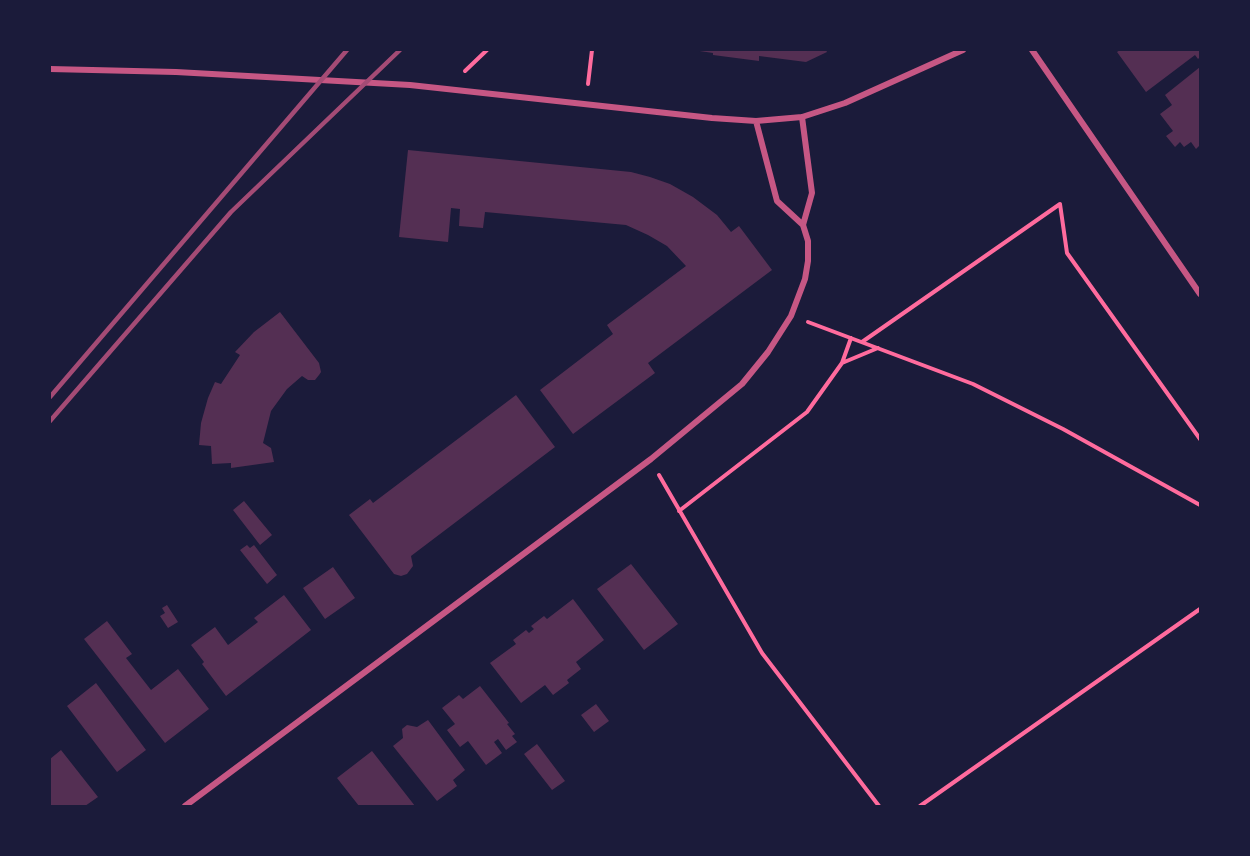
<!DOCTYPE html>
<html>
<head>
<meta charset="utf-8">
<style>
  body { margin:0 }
  #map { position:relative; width:1250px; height:856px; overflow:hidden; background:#1b1b3a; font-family:"DejaVu Sans",sans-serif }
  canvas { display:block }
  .frame { position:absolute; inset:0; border:51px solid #1b1b3a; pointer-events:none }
</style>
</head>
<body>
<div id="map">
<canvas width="1250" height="856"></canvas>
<div class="frame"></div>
</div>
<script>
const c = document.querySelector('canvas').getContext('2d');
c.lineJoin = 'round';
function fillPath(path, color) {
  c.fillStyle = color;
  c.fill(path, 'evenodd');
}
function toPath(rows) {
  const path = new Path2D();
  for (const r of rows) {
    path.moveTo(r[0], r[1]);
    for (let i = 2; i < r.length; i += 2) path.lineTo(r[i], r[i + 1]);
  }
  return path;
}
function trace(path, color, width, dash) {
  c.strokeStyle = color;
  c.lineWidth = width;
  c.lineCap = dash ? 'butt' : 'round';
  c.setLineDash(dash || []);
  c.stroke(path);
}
const building = toPath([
  [693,50,826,50,827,52,806,62,759,56,759,61,713,55,713,53],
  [1120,50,1191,50,1192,51,1200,50,1200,57,1198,59,1195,55,1146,92,1117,52],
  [1200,67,1200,145,1196,149,1191,142,1184,147,1180,142,1175,147,1166,136,1173,131,1160,114,1172,105,1165,95],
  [408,150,631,172,650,177,670,184,693,197,717,215,731,232,739,226,772,270,648,363,655,373,573,434,540,390,613,334,607,325,686,266,667,246,648,235,626,225,485,212,483,228,459,226,460,209,451,208,448,242,399,237],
  [280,312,319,363,321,372,319,375,315,380,308,380,302,376,287,389,271,411,263,443,271,448,274,462,231,468,231,463,212,464,211,446,199,445,201,423,208,398,215,382,221,384,240,355,235,352,254,332],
  [516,395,555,447,411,556,413,566,407,574,401,576,394,574,349,515,370,499,373,503],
  [244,501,272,535,260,545,233,510],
  [247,545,250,548,254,545,277,575,267,584,240,550],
  [631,564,678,624,644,650,597,589],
  [333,567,355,598,325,619,303,588],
  [284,595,311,630,226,696,202,664,204,662,191,645,215,627,228,645,258,622,254,618],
  [573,599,604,640,576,662,581,669,567,680,569,683,553,695,545,685,521,703,490,663,516,644,513,640,526,630,529,633,534,629,531,626,544,616,547,619],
  [167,605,178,622,168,628,160,616,165,613,162,608],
  [107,621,132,654,126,658,151,690,178,669,209,709,165,743,84,639],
  [96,683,146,750,117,772,67,706],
  [480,686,509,723,507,724,515,734,512,736,517,742,506,750,498,739,494,742,502,753,486,765,468,741,460,747,447,730,455,724,442,708,459,695,463,699],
  [596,704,609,721,594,732,581,715],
  [428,720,465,770,453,780,457,786,437,801,393,746,403,738,402,729,407,725,417,727],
  [537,744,565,781,552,790,524,754],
  [61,750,98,797,85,806,50,806,50,759],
  [372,751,415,806,359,806,337,778]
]);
const path = toPath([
  [465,71,487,50],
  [588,84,592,50],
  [808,322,973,384,1063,429,1200,505],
  [862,342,1060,204,1067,253,1200,439],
  [842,363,851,338],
  [659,475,762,653,879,806],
  [679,511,807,412,842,363,878,348],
  [920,806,1200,609]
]);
const minor = toPath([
  [1032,50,1200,294],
  [50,69,176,72,410,85,712,118,756,121,802,117,845,103,963,50],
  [802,117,812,193,803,225],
  [185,806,651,459,742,384,768,352,791,316,805,279,808,261,808,241,803,225,777,201,756,121]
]);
const rail = toPath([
  [50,397,347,50],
  [50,421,231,212,400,50]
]);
fillPath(building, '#542f53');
trace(path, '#ff6b9d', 4);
trace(minor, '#c65784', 6);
trace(rail, '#a44b75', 4.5);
</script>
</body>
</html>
